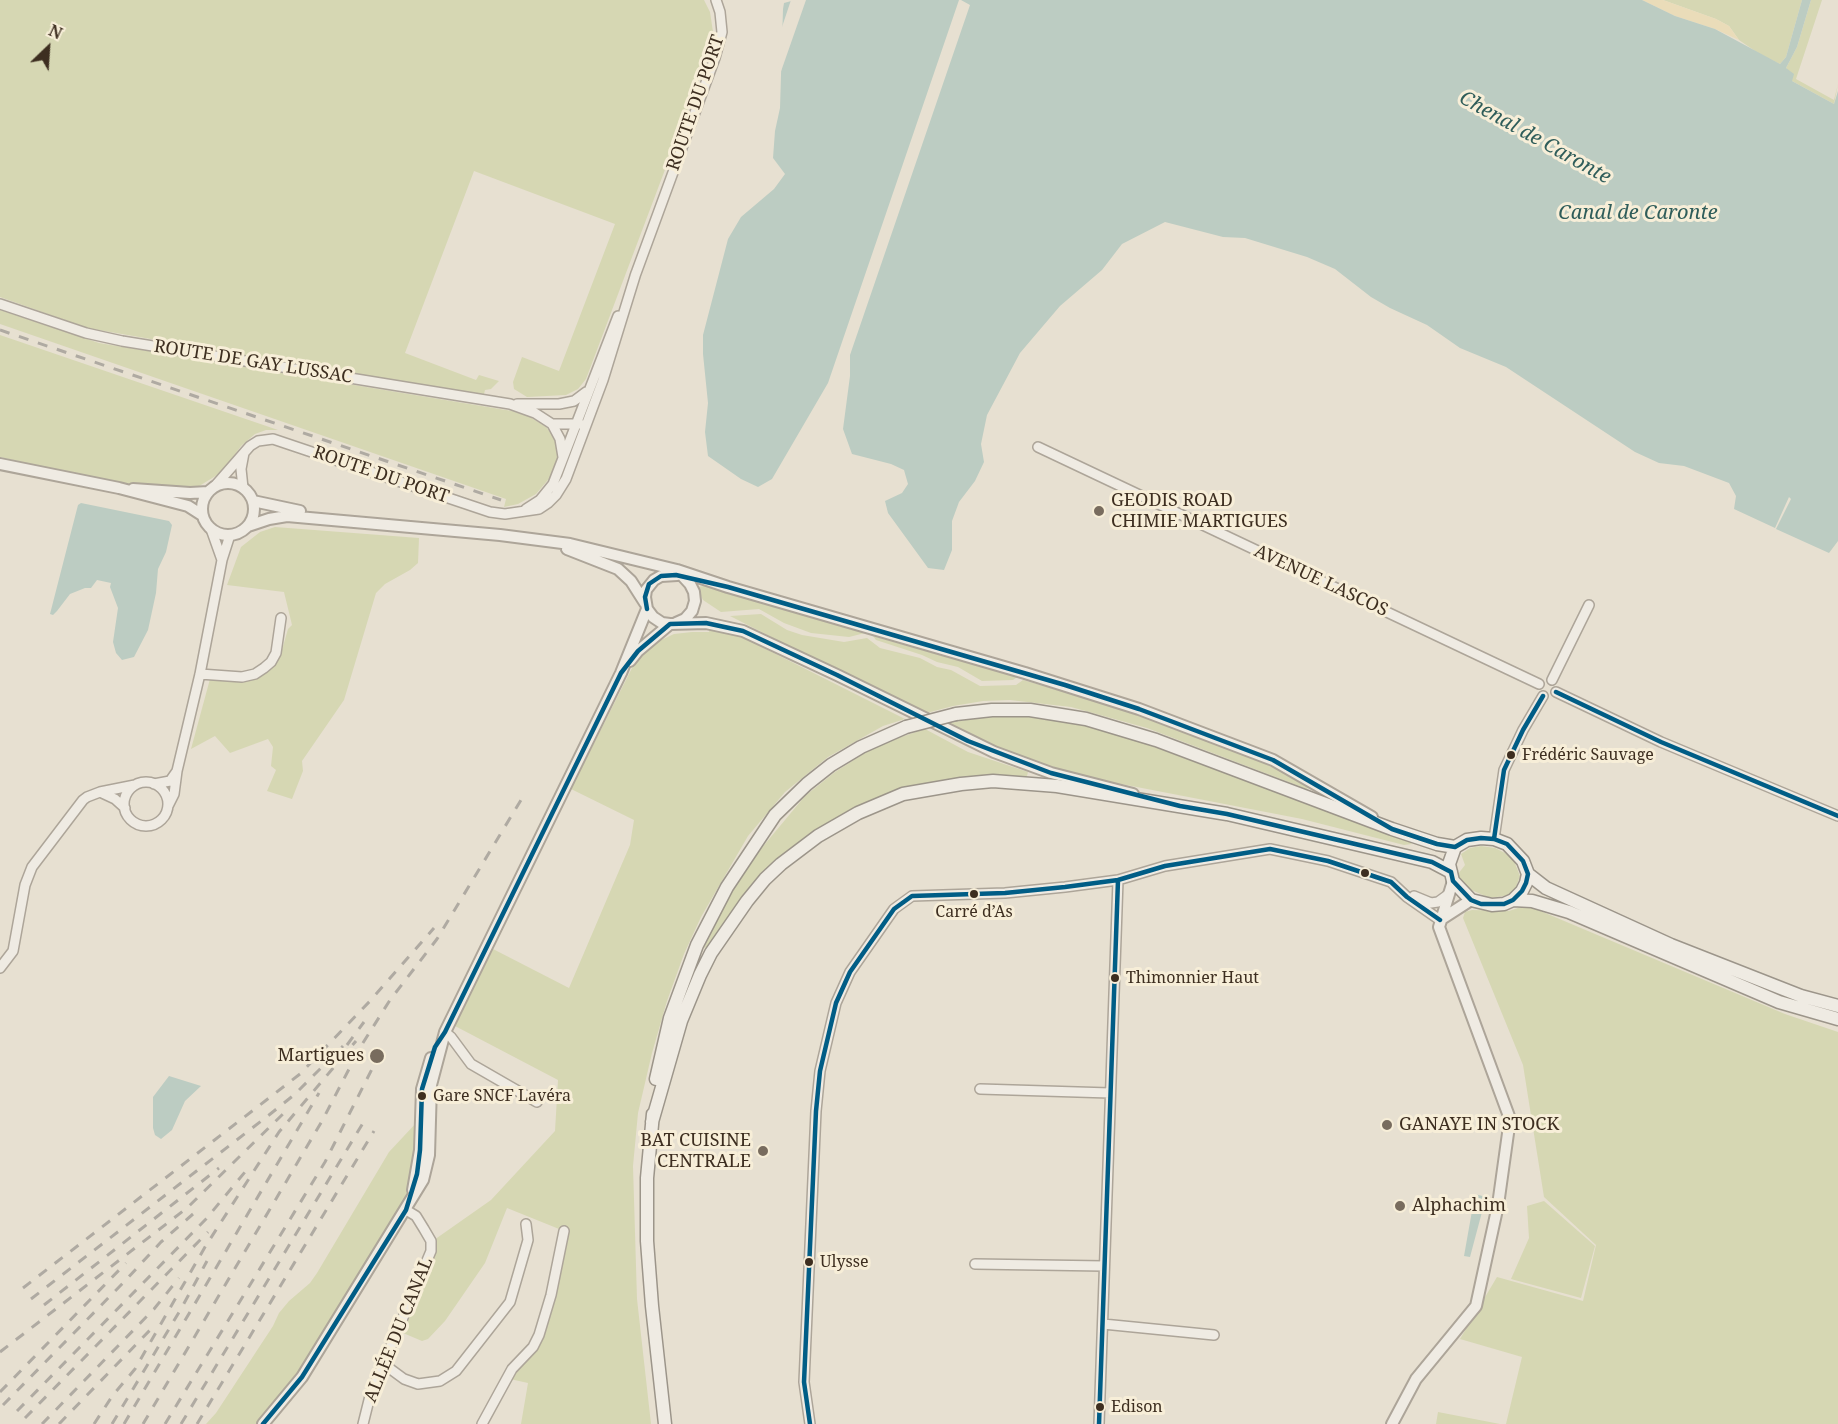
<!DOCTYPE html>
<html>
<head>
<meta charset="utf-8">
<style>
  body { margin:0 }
  #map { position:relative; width:1838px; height:1424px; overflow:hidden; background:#e7e0d1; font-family:"Noto Serif",serif }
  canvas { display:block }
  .north { position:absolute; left:18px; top:18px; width:60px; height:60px; -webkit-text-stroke:4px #f7eed8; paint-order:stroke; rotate:25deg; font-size:16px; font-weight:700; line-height:24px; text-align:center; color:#3d2e20 }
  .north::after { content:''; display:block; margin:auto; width:21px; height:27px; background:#3d2e20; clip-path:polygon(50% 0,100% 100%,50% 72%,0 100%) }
</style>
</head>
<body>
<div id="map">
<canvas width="1838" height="1424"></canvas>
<div class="north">N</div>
</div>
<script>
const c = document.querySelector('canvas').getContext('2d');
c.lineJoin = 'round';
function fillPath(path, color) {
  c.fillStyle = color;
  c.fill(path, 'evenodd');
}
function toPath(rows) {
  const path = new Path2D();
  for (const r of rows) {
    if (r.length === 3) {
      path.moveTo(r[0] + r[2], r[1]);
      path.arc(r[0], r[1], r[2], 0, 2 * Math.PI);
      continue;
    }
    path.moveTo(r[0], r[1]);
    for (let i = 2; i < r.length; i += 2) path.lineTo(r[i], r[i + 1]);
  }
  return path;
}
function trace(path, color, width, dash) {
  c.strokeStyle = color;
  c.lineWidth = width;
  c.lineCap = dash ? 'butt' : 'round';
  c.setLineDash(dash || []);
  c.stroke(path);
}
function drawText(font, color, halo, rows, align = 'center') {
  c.font = font + ' "Noto Serif",serif';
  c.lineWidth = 6;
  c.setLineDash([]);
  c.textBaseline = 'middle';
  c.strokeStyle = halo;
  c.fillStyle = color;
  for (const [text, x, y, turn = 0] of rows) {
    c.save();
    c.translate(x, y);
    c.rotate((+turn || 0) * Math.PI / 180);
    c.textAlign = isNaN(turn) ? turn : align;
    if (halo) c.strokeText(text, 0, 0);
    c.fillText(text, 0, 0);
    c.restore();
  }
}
const green = toPath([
  [0,0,704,0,710,12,713,32,706,61,586,379,578,389,566,395,527,397,514,389,513,382,522,357,559,371,615,224,474,171,405,353,476,380,479,375,499,381,491,389,485,390,484,394,394,381,87,328,0,297],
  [1663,0,1802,0,1786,57,1780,64,1761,55,1739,40,1729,26,1716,19],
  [1811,0,1822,0,1796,79,1834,100,1838,84,1834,104,1792,81,1786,68,1797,47],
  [0,310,99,343,512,411,530,417,546,427,554,437,559,449,558,461,553,474,536,494,518,504,504,507,506,499,0,324],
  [0,335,278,430,266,430,255,434,241,446,222,472,196,488,119,484,0,457],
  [275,527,419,538,418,563,410,570,385,584,376,593,344,700,302,761,303,771,292,799,267,791,276,770,271,766,273,747,268,739,230,753,215,736,191,749,210,679,238,681,257,677,270,670,280,657,288,629,292,625,284,592,227,585,241,547,260,532],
  [704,586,789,610,865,633,849,637,811,633,784,623,759,609,721,612,703,600,697,589,697,587],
  [761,614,787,630,802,635,844,642,867,638,880,648,920,658,937,667,951,670,980,686,1016,685,1023,680,1112,706,1262,762,1309,787,1307,789,1147,728,1071,707,1010,700,983,701,953,706,923,714,730,616],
  [710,628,738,635,905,719,883,726,828,757,785,792,748,836,701,917,684,954,667,1001,652,1053,638,1113,633,1166,637,1299,651,1424,521,1424,528,1383,510,1379,533,1352,545,1330,569,1233,507,1208,485,1263,445,1321,428,1339,422,1341,403,1333,426,1277,434,1250,434,1240,491,1200,555,1131,558,1080,455,1026,493,949,569,988,630,845,634,820,571,789,632,668,646,650,657,639,659,641,674,634,692,632,709,632],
  [873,636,1017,677,1013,680,982,681,958,667,937,662,922,655,876,640],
  [991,715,1034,716,1071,721,1114,732,1408,841,1412,844,1404,845,1302,819,1080,776,1005,752,945,724],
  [925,729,968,752,1028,772,1027,776,990,776,929,783,886,796,755,884,707,947,704,948,727,900,755,856,805,796,835,772,868,751,898,738],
  [1481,846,1495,848,1505,853,1514,861,1520,876,1515,890,1510,895,1490,898,1469,889,1461,881,1458,874,1465,865,1461,854,1470,848],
  [1521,907,1531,907,1785,1014,1838,1032,1838,1424,1506,1424,1522,1357,1460,1339,1497,1277,1583,1301,1596,1245,1544,1197,1523,1065,1463,918,1465,912,1472,910,1509,911],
  [417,1122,417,1141,409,1189,399,1211,302,1369,259,1424,206,1424,216,1413,273,1326,279,1313,289,1301,310,1283,317,1273,389,1152],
  [1544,1201,1595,1246,1581,1298,1511,1279,1529,1238,1527,1206],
  [1438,1412,1500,1424,1436,1424]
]);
const sand = toPath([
  [1642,0,1663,0,1716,19,1729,26,1739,40,1715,29,1675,16]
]);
const water = toPath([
  [795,0,959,0,828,383,772,479,758,487,741,479,708,456,705,432,708,403,703,354,703,335,728,239,741,217,774,189,785,174,773,158,775,131,780,108,783,9,784,3],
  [961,0,1642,0,1675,16,1715,29,1780,64,1786,57,1802,0,1811,0,1797,47,1786,68,1794,74,1792,81,1834,104,1838,91,1838,541,1829,553,1776,529,1791,499,1789,497,1775,528,1734,509,1736,496,1729,483,1684,466,1659,463,1635,452,1506,367,1460,348,1427,325,1390,308,1371,297,1335,269,1307,257,1245,238,1223,237,1165,222,1122,244,1102,270,1060,306,1020,353,987,415,981,444,984,462,975,481,959,502,952,521,952,550,944,570,928,568,888,513,885,501,902,493,908,484,904,470,891,464,852,454,843,429,850,376,850,355,970,5],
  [81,503,169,521,172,525,166,552,158,569,156,593,148,630,134,657,122,660,116,653,113,642,118,608,110,587,111,583,97,580,91,588,85,588,70,594,57,611,53,615,50,614,78,505],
  [169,1076,201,1086,185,1101,172,1130,161,1139,155,1135,153,1128,153,1097],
  [1475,1194,1486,1197,1470,1257,1464,1256]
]);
const pier = toPath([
  [791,0,806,0,778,80,779,36]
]);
const minor = toPath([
  [635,276,715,58,722,32,720,12,716,0],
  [0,304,86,333,122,341,510,404,535,413,552,424,560,439,563,457],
  [517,404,559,404,574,401,586,392],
  [552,424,580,424],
  [1038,447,1539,684],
  [215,486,250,446,258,441,273,439,490,512,505,514,539,509,548,503,556,495,566,479,603,380,636,273],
  [243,488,241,469,244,453],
  [526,509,540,500,553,484,618,316],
  [211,529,222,560,230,535],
  [200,674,242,677,255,674,264,668,271,662,276,653,281,618],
  [1552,680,1589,605],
  [1556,692,1661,742,1838,816],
  [177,771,200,674,222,560],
  [146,804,22],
  [154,784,170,781,177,771,174,794,168,806],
  [125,808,115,799,100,792,135,785],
  [1494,839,1504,770,1523,730,1543,696],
  [1414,896,1431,903,1438,902,1449,894],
  [0,968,13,951,25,885,32,867,83,800,87,797,100,792],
  [445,1032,451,1037,471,1064,537,1102],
  [980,1089,1110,1093],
  [975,1264,1104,1266],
  [1103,1324,1214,1335],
  [385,1365,404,1379,418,1384,440,1381,456,1371,510,1302,528,1240,526,1224],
  [363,1424,370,1396,431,1251,431,1241,424,1229,416,1216,406,1210],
  [482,1424,512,1369,533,1347,539,1335,551,1295,564,1231],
  [810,1424,804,1382,816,1111,820,1071,836,1003,850,972,894,909,912,896,1005,893,1065,887,1118,880,1165,866,1270,849,1328,861,1391,882,1407,897,1440,920],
  [1099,1424,1118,880]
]);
const tertiary = toPath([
  [0,464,119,488,188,506,202,515],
  [228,509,26],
  [133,489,190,493,208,492],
  [253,501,300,511],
  [248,526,269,519,287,516,500,535,570,544,677,570,728,587,1025,673,1139,709,1273,760,1372,817],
  [567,549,618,569,631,581,645,603],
  [677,575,661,576,654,580,646,590,645,597,647,609,653,617,662,623,670,624,706,623,743,631,837,675,994,752,1051,773,1133,794],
  [676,623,685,619,692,611,695,601,694,592,690,584,678,571],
  [630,661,638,651,670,624],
  [1440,920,1471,900],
  [413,1190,420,1150,422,1089,431,1058],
  [263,1424,302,1377,423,1180,429,1155,431,1085,445,1032,621,673,647,609],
  [1392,1424,1416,1379,1476,1306,1498,1205,1510,1119,1439,927,1453,881]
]);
const secondary = toPath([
  [956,714,992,710,1030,710,1086,719,1156,740,1392,829,1437,844,1455,847],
  [1481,838,1494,839,1507,844,1523,861,1528,874,1526,883,1522,891,1513,900,1504,904,1492,905,1471,900,1453,881,1449,864,1455,847,1467,840,1481,838],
  [1528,874,1546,888,1671,945,1801,996,1838,1006],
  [1513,900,1532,901,1569,912,1779,1002,1838,1019],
  [656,1079,670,1018,697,945,727,887,775,815,807,784,831,765,861,747,906,727],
  [653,1114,647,1178,647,1241,652,1306,665,1424],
  [652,1122,681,1021,700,975,711,953,747,901,765,879,781,864,818,836,858,813,903,794,961,784,993,781,1057,786,1227,814,1432,862,1451,872]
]);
const rail = toPath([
  [0,330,501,500],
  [347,1045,364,1022],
  [23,1288,300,1074,370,1001,434,928],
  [31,1299,269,1115,294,1095,343,1046],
  [44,1305,219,1168],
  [0,1352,187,1208,286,1111],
  [0,1392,126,1263],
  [3,1405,124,1282,161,1242,193,1214],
  [17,1411,206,1219,245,1172],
  [25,1418,208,1232],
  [42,1424,154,1309,179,1278],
  [59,1424,153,1327],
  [94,1424,113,1395,135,1369,205,1247,279,1132,356,1041],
  [112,1424,181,1309,207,1261],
  [124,1424,319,1093],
  [143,1424,322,1121,361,1046,390,1000,437,939,521,800],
  [165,1424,325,1162,374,1065],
  [181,1424,363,1123],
  [197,1424,374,1131]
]);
const secondaryBridge = toPath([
  [906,727,956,714]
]);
const bus1 = toPath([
  [1556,692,1661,742,1838,816],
  [1494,839,1504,770,1523,730,1543,696],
  [263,1424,302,1377,406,1210,417,1174,420,1150,422,1089,435,1047,445,1032,621,673,638,651,670,624,706,623,743,631,837,675,968,741,1051,773,1180,806,1227,814,1432,862,1451,872,1453,881,1471,900,1481,904,1504,904,1513,900,1522,891,1526,883,1528,874,1523,861,1507,844,1494,839,1481,838,1467,840,1455,847,1437,844,1392,829,1273,760,1139,709,1065,685,728,587,676,575,661,576,649,584,645,597,647,609],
  [810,1424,804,1382,816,1111,820,1071,836,1003,850,972,894,909,912,896,1005,893,1065,887,1118,880,1165,866,1270,849,1328,861,1391,882,1407,897,1440,920],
  [1099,1424,1118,880]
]);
const markers = [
  [1099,511,6,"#786c5e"],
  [1511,755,5,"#3d2e20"],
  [1365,873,5,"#3d2e20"],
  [974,894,5,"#3d2e20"],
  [1115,978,5,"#3d2e20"],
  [377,1056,8,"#786c5e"],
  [422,1096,5,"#3d2e20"],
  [1387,1125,6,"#786c5e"],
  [763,1151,6,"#786c5e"],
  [1400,1206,6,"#786c5e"],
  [809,1262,5,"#3d2e20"],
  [1100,1407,5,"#3d2e20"]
];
const busNames = [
  ["Frédéric Sauvage",1522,755],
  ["Carré d’As",974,912,"center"],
  ["Thimonnier Haut",1126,978],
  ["Gare SNCF Lavéra",433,1096],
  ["Ulysse",820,1262],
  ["Edison",1111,1407]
];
const streetNames = [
  ["ROUTE DU PORT",696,103,-71],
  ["ROUTE DE GAY LUSSAC",253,362,9],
  ["ROUTE DU PORT",381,475,19],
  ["AVENUE LASCOS",1321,581,25],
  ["ALLÉE DU CANAL",399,1330,-68]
];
const poiNames = [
  ["GEODIS ROAD",1111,501],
  ["CHIMIE MARTIGUES",1111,522],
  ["Martigues",364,1056,"right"],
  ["GANAYE IN STOCK",1399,1125],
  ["BAT CUISINE",751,1141,"right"],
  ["CENTRALE",751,1162,"right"],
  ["Alphachim",1412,1206]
];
const waterNames = [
  ["Chenal de Caronte",1535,138,29],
  ["Canal de Caronte",1638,213]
];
fillPath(green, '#d6d7b3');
fillPath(sand, '#eadcb9');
fillPath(water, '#bcccc2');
fillPath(pier, '#e7e0d1');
trace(minor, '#ada599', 12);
trace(tertiary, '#ada599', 14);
trace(secondary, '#9c958a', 15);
trace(minor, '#efebe3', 9);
trace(tertiary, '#efebe3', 10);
trace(secondary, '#efebe3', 12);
trace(rail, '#afaaa2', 3, [10, 10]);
trace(secondaryBridge, '#9c958a', 15, []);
trace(secondaryBridge, '#efebe3', 12);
trace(bus1, '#005d86', 4.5);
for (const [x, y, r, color] of markers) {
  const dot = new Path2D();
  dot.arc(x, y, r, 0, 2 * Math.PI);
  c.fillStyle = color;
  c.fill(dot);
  trace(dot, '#f7eed8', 2);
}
drawText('16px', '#3d2e20', '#f7eed8', busNames, 'left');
drawText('18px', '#3d2e20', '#f7eed8', streetNames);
drawText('18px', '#3d2e20', '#f7eed8', poiNames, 'left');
drawText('italic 20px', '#2f5d5a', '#f7eed8', waterNames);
</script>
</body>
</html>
